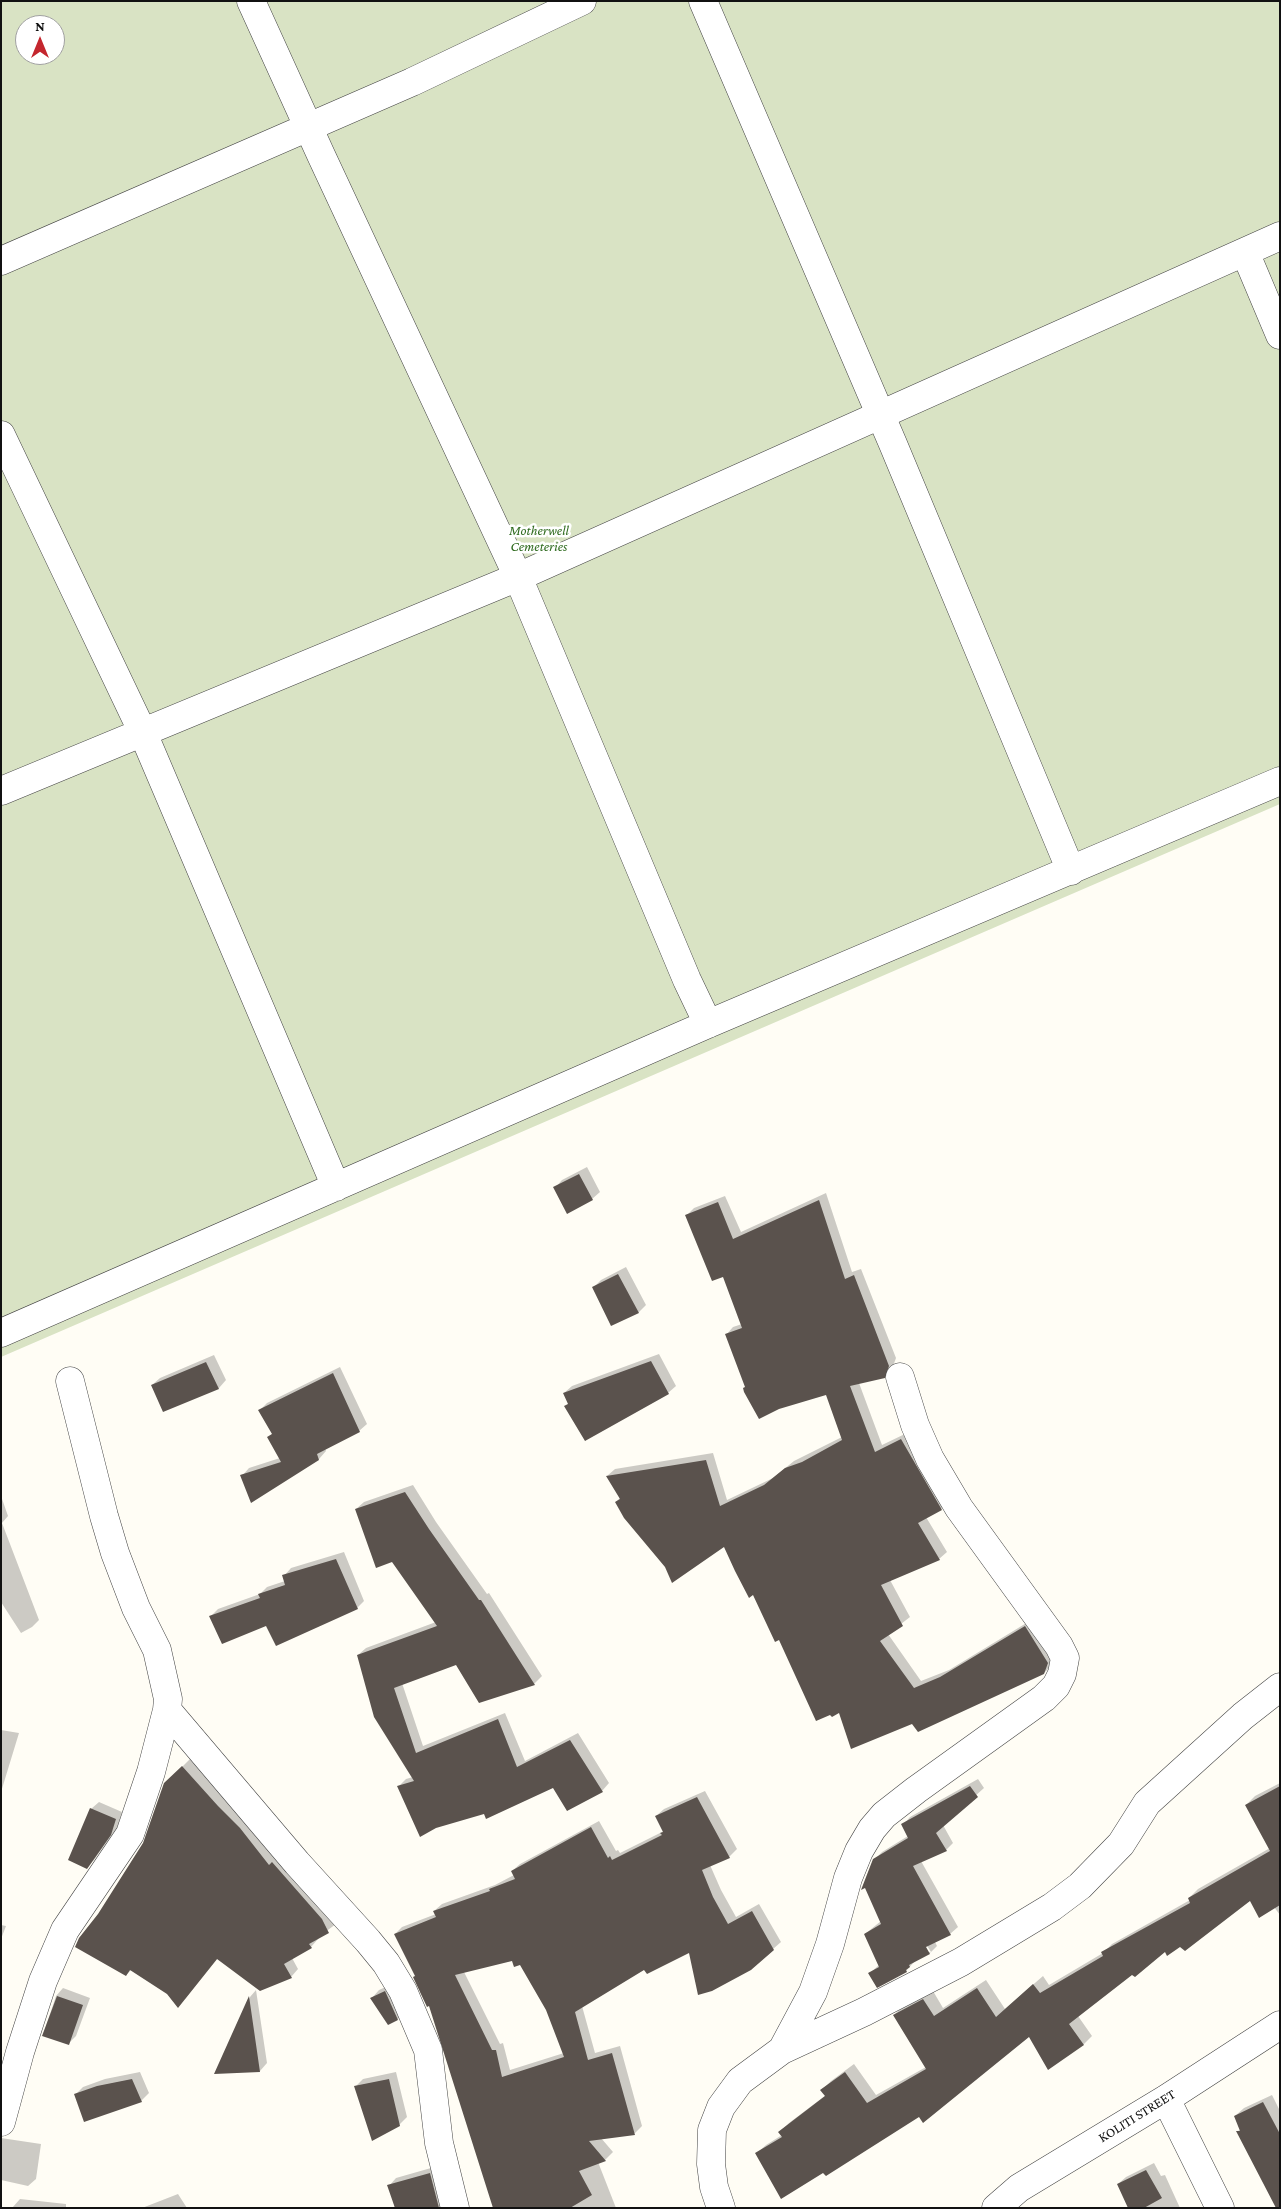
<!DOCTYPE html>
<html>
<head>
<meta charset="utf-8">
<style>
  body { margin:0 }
  #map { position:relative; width:1281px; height:2209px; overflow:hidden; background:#fffdf5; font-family:"Crimson Pro",serif }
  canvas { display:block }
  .frame { position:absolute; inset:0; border:2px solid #111; pointer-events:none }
  .north { position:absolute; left:15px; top:15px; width:50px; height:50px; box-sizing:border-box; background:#fff; border:1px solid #a0a0a0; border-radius:50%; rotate:0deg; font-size:14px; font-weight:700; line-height:20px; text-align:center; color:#111 }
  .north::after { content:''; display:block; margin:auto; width:18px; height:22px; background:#c4262e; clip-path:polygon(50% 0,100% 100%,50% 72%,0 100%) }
</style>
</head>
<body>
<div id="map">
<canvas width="1281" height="2209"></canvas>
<div class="frame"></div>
<div class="north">N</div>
</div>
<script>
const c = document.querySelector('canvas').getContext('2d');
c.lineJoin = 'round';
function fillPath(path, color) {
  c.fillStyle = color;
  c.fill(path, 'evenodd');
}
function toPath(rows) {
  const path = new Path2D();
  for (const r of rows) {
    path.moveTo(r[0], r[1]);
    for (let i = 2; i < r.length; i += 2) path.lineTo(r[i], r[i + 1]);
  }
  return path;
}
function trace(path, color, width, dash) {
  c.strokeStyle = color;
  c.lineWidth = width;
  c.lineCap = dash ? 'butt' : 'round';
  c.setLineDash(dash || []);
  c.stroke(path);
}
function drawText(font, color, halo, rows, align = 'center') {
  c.font = font + ' "Crimson Pro",serif';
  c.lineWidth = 5;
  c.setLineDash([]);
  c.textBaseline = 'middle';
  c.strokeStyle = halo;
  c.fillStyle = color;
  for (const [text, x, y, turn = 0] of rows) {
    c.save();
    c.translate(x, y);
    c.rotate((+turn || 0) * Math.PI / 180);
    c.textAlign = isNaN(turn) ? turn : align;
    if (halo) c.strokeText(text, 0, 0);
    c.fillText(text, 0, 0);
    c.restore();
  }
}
const cemetery = toPath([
  [1,1,1280,1,1280,804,1,1357],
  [25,25,55,25,55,55,25,55]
]);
const shadow = toPath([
  [587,1167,600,1192,592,1199,555,1188,562,1180],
  [826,1193,852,1272,861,1269,896,1358,892,1369,884,1377,859,1383,882,1445,909,1432,949,1501,941,1509,926,1517,947,1552,939,1559,890,1580,910,1617,888,1634,921,1681,949,1670,1033,1619,1055,1655,1052,1665,1044,1673,913,1722,840,1711,780,1638,724,1545,666,1566,616,1502,620,1498,607,1476,615,1469,713,1453,727,1500,773,1478,794,1461,842,1437,827,1394,746,1386,726,1335,733,1327,742,1324,724,1275,687,1215,694,1208,725,1196,741,1232],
  [626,1267,646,1305,639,1312,612,1324,593,1288,601,1280],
  [659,1354,676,1386,668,1393,566,1406,569,1403,564,1393,572,1386],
  [214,1355,226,1380,219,1388,163,1411,152,1385,160,1378],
  [340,1367,367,1424,359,1431,325,1448,326,1451,319,1459,242,1476,249,1468,280,1458,269,1437,273,1433,260,1410,267,1403],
  [413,1485,436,1522,487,1594,489,1593,542,1676,534,1684,479,1701,456,1663,402,1683,423,1746,505,1713,525,1761,578,1733,609,1783,602,1791,553,1786,484,1812,398,1787,406,1779,413,1777,358,1655,366,1648,436,1622,356,1509,364,1502],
  [1,1496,8,1516,2,1523,39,1620,32,1627,21,1633,1,1602],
  [344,1552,364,1601,357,1608,267,1625,211,1616,218,1609,260,1594,267,1587,285,1581,284,1576,291,1568],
  [1,1730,19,1733,1,1792],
  [190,1759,336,1924,317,1938,318,1939,311,1947,292,1958,298,1969,291,1977,218,1958,185,1999,168,1993,132,1969,126,1975,99,1915,144,1843,165,1784],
  [978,1779,984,1788,943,1825,953,1843,946,1850,921,1861,958,1927,950,1934,935,1942,937,1946,931,1952,924,1941,922,1942,928,1952,931,1952,915,1961,906,1971,870,1973,879,1965,865,1934,881,1921,874,1860,882,1852,908,1836,903,1825,910,1817],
  [1280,1783,1280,1915,1274,1907,1250,1899,1180,1946,1166,1951,1132,1973,1078,2016,1092,2036,1084,2044,1048,2068,1029,2035,919,2115,823,2172,757,2153,766,2145,782,2135,780,2132,789,2123,826,2095,822,2090,831,2081,854,2064,876,2095,926,2067,894,2015,903,2006,933,1991,943,2008,986,1980,1005,2009,1043,1976,1049,1985,1103,1953,1112,1944,1190,1900,1189,1898,1198,1889,1270,1848,1246,1805,1255,1796],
  [705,1791,737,1849,729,1857,710,1865,721,1890,736,1917,759,1904,781,1942,773,1949,690,1951,645,1969,582,2006,595,2053,620,2046,642,2126,635,2133,601,2138,613,2152,605,2160,598,2162,616,2208,494,2208,430,2004,395,1934,402,1927,436,1914,434,1911,442,1904,495,1885,514,1875,512,1871,520,1864,599,1821,616,1851,618,1850,620,1853,664,1831,656,1816,664,1809],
  [513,1959,521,1963,547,2009,564,2053,510,2070,503,2043,500,2044,464,1972],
  [99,1802,122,1812,118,1826,94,1860,87,1868,91,1809],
  [1,1925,6,1926,1,1939],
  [392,1984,405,2011,398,2019,388,2023,372,1998,379,1990],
  [63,1988,90,1998,76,2036,68,2044,43,2035,56,1996],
  [256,1990,267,2063,260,2071,216,2073,250,1997],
  [140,2072,149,2093,141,2101,76,2094,83,2087,105,2079],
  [396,2072,407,2117,399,2125,356,2086,363,2079],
  [1272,2095,1280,2111,1280,2208,1238,2131,1241,2129,1235,2116,1244,2108],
  [1,2138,41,2144,36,2179,28,2186,1,2180],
  [1154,2163,1161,2176,1165,2175,1180,2208,1130,2208,1118,2184,1126,2177],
  [438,2166,449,2208,395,2208,389,2186,396,2178],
  [178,2194,187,2208,142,2208],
  [20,2199,66,2204,66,2208,12,2208]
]);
const building = toPath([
  [579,1174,593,1200,567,1214,553,1187],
  [819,1200,845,1279,854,1275,889,1366,885,1378,850,1386,875,1452,901,1439,942,1510,918,1523,940,1560,881,1585,903,1626,880,1641,914,1688,940,1677,1025,1626,1048,1663,1044,1674,918,1732,912,1724,851,1749,839,1713,832,1717,830,1715,816,1721,779,1640,775,1642,753,1595,749,1598,735,1571,724,1547,672,1583,665,1567,624,1518,615,1502,620,1499,606,1476,706,1460,720,1506,764,1485,785,1468,802,1462,842,1440,826,1395,779,1409,759,1419,744,1392,743,1388,745,1387,725,1334,742,1328,723,1277,712,1281,685,1215,718,1202,733,1239],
  [618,1274,639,1313,611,1326,592,1287],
  [651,1361,669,1394,585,1441,564,1406,568,1404,563,1393],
  [206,1362,219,1389,163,1412,151,1385],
  [333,1373,360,1432,317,1454,319,1460,251,1503,240,1475,281,1462,267,1437,272,1434,258,1410],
  [405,1492,429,1529,479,1600,481,1600,535,1685,479,1703,456,1665,394,1688,416,1753,498,1719,517,1767,570,1740,603,1792,567,1811,553,1788,486,1819,484,1814,436,1828,420,1837,397,1786,414,1781,374,1717,357,1655,437,1626,392,1562,376,1568,355,1509],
  [336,1559,358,1609,276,1646,266,1626,222,1644,209,1616,260,1598,258,1594,285,1585,282,1575],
  [182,1766,218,1806,240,1828,269,1865,272,1862,322,1919,329,1933,309,1944,312,1948,284,1964,292,1978,260,1991,217,1959,178,2008,167,1994,130,1970,126,1976,75,1947,79,1938,98,1914,143,1843,164,1783],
  [970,1786,978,1797,936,1833,947,1851,913,1866,951,1935,926,1947,930,1954,909,1965,910,1967,906,1970,907,1972,877,1988,868,1973,879,1967,864,1934,881,1924,865,1888,861,1890,873,1859,908,1838,901,1824],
  [1280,1786,1280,1905,1259,1918,1250,1901,1185,1951,1180,1947,1167,1956,1165,1952,1135,1977,1132,1975,1069,2024,1084,2045,1048,2070,1029,2037,923,2123,919,2117,826,2176,823,2173,781,2199,755,2153,782,2137,778,2132,825,2096,820,2090,845,2072,867,2103,926,2069,893,2015,923,1999,934,2016,977,1988,996,2017,1033,1984,1040,1993,1103,1956,1101,1952,1190,1903,1188,1898,1270,1851,1245,1805],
  [697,1797,730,1858,702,1870,713,1897,728,1924,752,1911,774,1950,751,1970,712,1991,698,1995,689,1953,647,1974,644,1970,575,2012,588,2060,612,2053,635,2135,589,2141,606,2161,579,2171,592,2195,570,2208,493,2208,429,2006,427,2007,413,1977,415,1976,394,1934,436,1917,433,1911,490,1891,489,1889,515,1879,511,1871,591,1827,608,1858,610,1856,612,1860,662,1835,660,1833,663,1832,655,1816],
  [512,1961,514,1967,520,1965,546,2010,564,2057,502,2077,496,2050,492,2050,455,1975],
  [90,1808,116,1819,111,1835,87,1869,68,1860],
  [385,1991,398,2020,388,2025,370,1998],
  [57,1996,83,2005,69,2045,42,2036],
  [249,1996,260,2072,214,2074],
  [132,2079,142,2102,84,2122,74,2094,97,2086],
  [389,2079,400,2126,372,2141,354,2086],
  [1263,2102,1280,2134,1280,2208,1276,2208,1236,2131,1240,2131,1234,2116],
  [1146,2170,1162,2198,1144,2208,1128,2208,1117,2184],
  [430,2173,439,2208,395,2208,387,2185]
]);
const minor = toPath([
  [251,1,321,155,518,577,687,980,708,1024],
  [703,1,893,444,1071,871],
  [1245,252,1280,335],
  [1,261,412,82,582,1],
  [1,435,143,733,336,1187],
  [1,791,518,577,1280,236],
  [1,1333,708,1024,1280,781],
  [167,1710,297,1863,368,1941,386,1963,403,1991,428,2050,439,2143,455,2208],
  [782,2050,813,1992,830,1944,848,1878,859,1851,872,1829,884,1815,916,1790,1044,1698,1056,1686,1062,1674,1065,1658,1059,1646,959,1508,930,1459,915,1425,900,1377],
  [1166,2099,1220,2208],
  [1,2122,20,2052,43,1981,65,1930,130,1834,151,1772,167,1710,168,1699,157,1650,136,1608,115,1553,104,1516,70,1381],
  [721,2208,714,2187,711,2164,712,2130,721,2107,740,2081,782,2050,864,2012,961,1962,1052,1907,1080,1886,1121,1844,1147,1803,1243,1716,1280,1687],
  [996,2208,1019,2188,1166,2099,1280,2025]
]);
const parkNames = [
  ["Motherwell",539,531],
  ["Cemeteries",539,547]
];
const streetNames = [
  ["KOLITI STREET",1137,2116,-32]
];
fillPath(cemetery, '#d9e3c4');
fillPath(shadow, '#0003');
fillPath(building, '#5a524d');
trace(minor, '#444', 29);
trace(minor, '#fff', 28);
drawText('italic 14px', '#2f6b1f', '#fff', parkNames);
drawText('14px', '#111', '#fff', streetNames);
</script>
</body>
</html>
